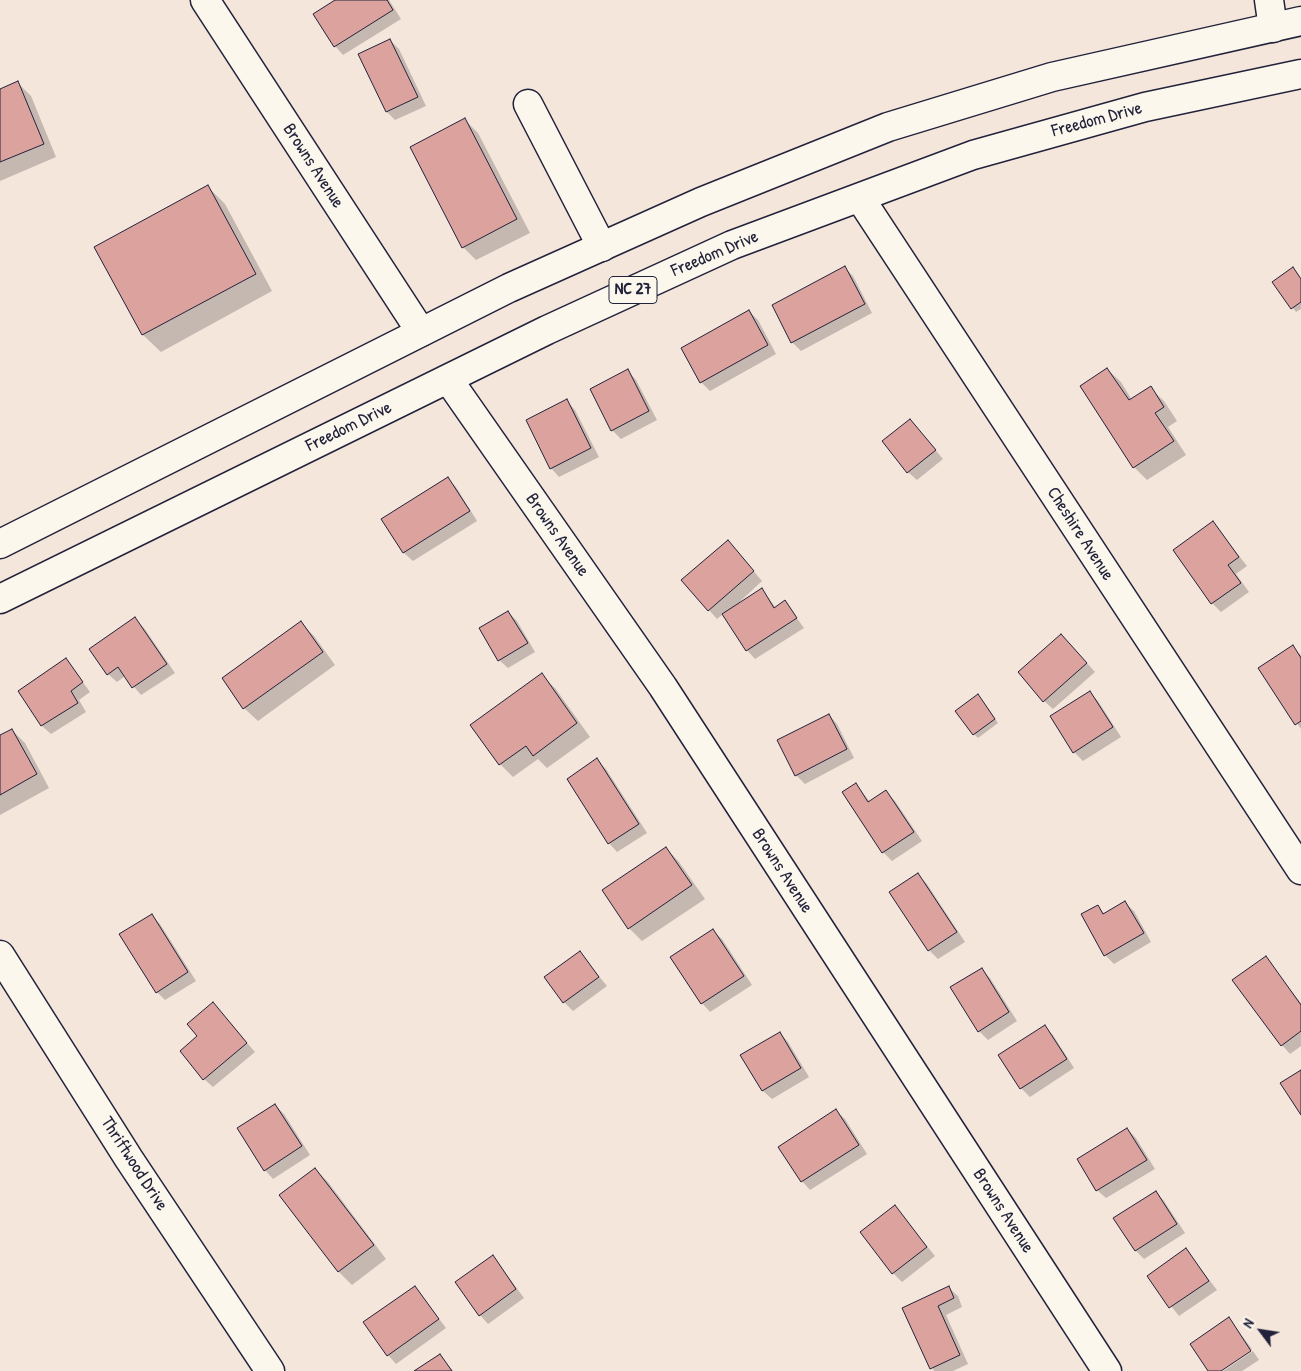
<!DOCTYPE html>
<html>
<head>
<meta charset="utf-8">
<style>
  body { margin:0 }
  #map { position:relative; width:1301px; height:1371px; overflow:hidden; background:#f5e6dc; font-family:"Patrick Hand",sans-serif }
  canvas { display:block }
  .north { position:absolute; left:1236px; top:1306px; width:50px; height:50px; -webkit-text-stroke:4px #fbf7ec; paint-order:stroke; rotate:301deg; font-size:14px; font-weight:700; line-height:20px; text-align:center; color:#22223b }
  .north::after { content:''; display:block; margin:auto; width:18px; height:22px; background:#22223b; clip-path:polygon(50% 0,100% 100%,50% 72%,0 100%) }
</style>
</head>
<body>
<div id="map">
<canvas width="1301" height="1371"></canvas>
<div class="north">N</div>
</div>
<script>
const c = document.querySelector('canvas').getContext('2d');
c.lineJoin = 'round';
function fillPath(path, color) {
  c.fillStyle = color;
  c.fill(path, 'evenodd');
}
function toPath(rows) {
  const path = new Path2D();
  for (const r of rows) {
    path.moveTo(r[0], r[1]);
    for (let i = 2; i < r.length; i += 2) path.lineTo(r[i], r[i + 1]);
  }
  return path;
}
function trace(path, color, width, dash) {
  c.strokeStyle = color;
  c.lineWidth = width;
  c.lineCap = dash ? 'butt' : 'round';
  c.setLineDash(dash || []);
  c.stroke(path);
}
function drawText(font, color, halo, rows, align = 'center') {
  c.font = font + ' "Patrick Hand",sans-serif';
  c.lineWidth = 5;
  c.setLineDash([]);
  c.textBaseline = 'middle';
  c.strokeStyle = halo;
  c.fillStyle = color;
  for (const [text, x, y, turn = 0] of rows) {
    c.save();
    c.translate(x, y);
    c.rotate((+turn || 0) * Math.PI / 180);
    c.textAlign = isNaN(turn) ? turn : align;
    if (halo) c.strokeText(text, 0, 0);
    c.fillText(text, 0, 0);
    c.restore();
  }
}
const shadow = toPath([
  [337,0,389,0,401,19,343,55,335,46],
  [390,40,399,49,426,106,395,120,387,112,360,55],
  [18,83,31,96,56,157,0,181,0,90],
  [465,120,478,133,530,233,476,260,463,247],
  [208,187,225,204,272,291,161,352,143,335,96,248],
  [845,268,853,276,872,313,801,351,792,342],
  [1297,273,1301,279,1301,309,1296,312,1274,282],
  [749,311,758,320,776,354,710,391,701,382],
  [1107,369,1121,382,1132,400,1150,388,1164,401,1177,421,1168,427,1186,455,1147,480,1134,467,1081,386],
  [628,371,636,380,657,420,621,439,612,430],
  [567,401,575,410,599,457,559,477,551,468],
  [910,420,943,459,917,480,908,472],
  [447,478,456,487,477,521,413,561,404,553,383,519],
  [1213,523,1247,566,1236,574,1249,592,1221,612,1212,603],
  [736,550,762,581,732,609,762,590,776,608,785,602,804,628,755,659,747,650,723,614,717,619,709,610],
  [508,612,517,621,535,652,508,668,499,660],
  [135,619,144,628,175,673,141,695,125,676,117,682,108,674],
  [301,623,314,636,335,665,258,721,244,708,223,678],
  [1070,644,1095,672,1053,709,1044,701],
  [1292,647,1301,655,1301,729,1260,669],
  [66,659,90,692,79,700,86,712,51,734,42,726,19,691],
  [541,675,555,688,590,737,547,768,538,759,513,777,500,764],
  [1090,693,1098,701,1121,737,1083,761,1074,752],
  [982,700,998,723,978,738,974,734],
  [829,715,837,724,854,758,805,784,796,775],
  [12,730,25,743,49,788,0,815,0,737],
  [597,760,606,769,647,833,617,852,609,843],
  [856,784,870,802,886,792,895,801,922,841,892,861,883,852,843,792],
  [666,848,679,862,705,899,642,941,629,928],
  [918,875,927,884,965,942,938,959,929,950],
  [1125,903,1134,911,1151,942,1114,964,1105,955,1097,907,1105,914],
  [151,915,160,924,196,981,165,1000,157,992],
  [713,931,722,939,752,985,710,1012,702,1003],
  [580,953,607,986,573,1011,564,1002],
  [1265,958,1301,1003,1301,1046,1290,1054,1282,1045],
  [981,969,990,978,1017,1021,988,1040,979,1031],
  [213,1004,255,1052,213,1087,204,1079,199,1036],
  [1044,1027,1053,1035,1074,1068,1030,1097,1021,1088],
  [780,1033,788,1042,809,1077,772,1099,763,1091,742,1056],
  [275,1105,284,1114,310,1155,273,1179,265,1170],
  [836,1111,845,1119,867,1154,810,1190,802,1181],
  [1127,1129,1136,1138,1155,1169,1106,1198,1097,1190],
  [315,1169,328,1182,386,1259,352,1285,339,1272,281,1196],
  [1156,1192,1164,1201,1185,1233,1144,1259,1136,1251,1115,1218],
  [895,1207,935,1256,902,1282,893,1273],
  [1186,1250,1217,1290,1179,1316,1148,1277],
  [493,1256,524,1298,488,1324,480,1315],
  [415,1287,446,1328,396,1364,388,1355],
  [949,1288,958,1296,962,1307,946,1315,968,1364,953,1371,934,1371,904,1308],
  [1229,1319,1252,1349,1218,1371,1209,1371],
  [1253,1351,1259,1360,1242,1371,1223,1371],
  [440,1355,453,1371,416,1371]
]);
const building = toPath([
  [335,0,387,0,393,10,334,47,313,14,335,0],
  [390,39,418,97,386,112,358,54,390,39],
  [18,81,44,144,0,162,0,89,18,81],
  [465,118,517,219,462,248,410,147,465,118],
  [208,185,256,274,142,335,94,247,208,185],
  [845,266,865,304,791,343,772,305,845,266],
  [1293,267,1301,279,1301,302,1291,309,1272,282,1293,267],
  [749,310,768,345,700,383,681,348,749,310],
  [1107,368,1129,400,1151,386,1164,407,1155,413,1174,441,1133,468,1080,386,1107,368],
  [628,369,649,411,611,431,590,389,628,369],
  [567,399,591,448,550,469,526,420,567,399],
  [910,419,936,450,907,473,882,441,910,419],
  [448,477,470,511,403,553,381,519,448,477],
  [1213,521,1239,557,1228,565,1241,583,1211,604,1173,550,1213,521],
  [728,540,754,571,708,611,681,580,728,540],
  [762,588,774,608,785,600,797,618,746,651,722,614,762,588],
  [508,611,528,643,498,661,479,628,508,611],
  [135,617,167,664,132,688,118,667,107,675,89,649,135,617],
  [301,621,323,652,243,709,222,678,301,621],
  [1061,634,1087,663,1043,702,1018,672,1061,634],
  [1293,645,1301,658,1301,721,1295,725,1258,668,1293,645],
  [66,658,83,682,71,691,78,703,41,726,18,691,66,658],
  [542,673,577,723,533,756,526,746,499,765,470,725,542,673],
  [1090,691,1113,727,1073,753,1050,716,1090,691],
  [978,694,995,719,973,735,955,711,978,694],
  [829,714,847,749,795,776,777,740,829,714],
  [12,729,37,774,0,795,0,735,12,729],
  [597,758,639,824,608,844,567,779,597,758],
  [856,783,868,802,886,790,914,832,882,853,842,792,856,783],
  [666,847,692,885,628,929,602,890,666,847],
  [918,873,957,932,928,951,889,892,918,873],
  [1125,901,1144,933,1104,956,1081,914,1098,905,1103,914,1125,901],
  [152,914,188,972,156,993,119,934,152,914],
  [713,929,744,976,701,1004,670,957,713,929],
  [580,951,599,977,563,1003,544,977,580,951],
  [1266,956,1301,1005,1301,1031,1281,1046,1232,980,1266,956],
  [982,968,1009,1012,978,1032,950,987,982,968],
  [213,1002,247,1043,203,1080,180,1051,197,1036,187,1024,213,1002],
  [1045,1025,1067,1059,1020,1089,998,1055,1045,1025],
  [780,1032,801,1068,762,1091,740,1055,780,1032],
  [1301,1070,1301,1115,1280,1083,1301,1070],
  [275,1104,302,1146,264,1171,237,1128,275,1104],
  [836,1109,859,1145,801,1182,778,1147,836,1109],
  [1127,1128,1147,1160,1096,1191,1077,1159,1127,1128],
  [315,1168,374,1245,338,1272,279,1195,315,1168],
  [1156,1191,1177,1224,1135,1251,1113,1218,1156,1191],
  [895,1205,927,1247,892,1274,860,1232,895,1205],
  [1186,1248,1209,1281,1169,1308,1147,1276,1186,1248],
  [493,1255,516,1289,479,1316,455,1282,493,1255],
  [415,1286,439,1319,387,1356,363,1322,415,1286],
  [949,1286,954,1298,938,1306,960,1355,930,1369,902,1308,949,1286],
  [1229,1317,1251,1351,1221,1371,1208,1371,1190,1344,1229,1317],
  [440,1354,452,1371,414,1371,440,1354]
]);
const minor = toPath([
  [205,0,421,332],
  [1269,0,1273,28],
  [528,104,602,247],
  [860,198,1301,870],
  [448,379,663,687,1107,1371],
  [0,955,129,1159,270,1371]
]);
const major = toPath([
  [0,544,509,288,701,202,888,127,1052,77,1301,21],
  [0,599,547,330,732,245,973,155,1145,107,1301,74]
]);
const shields = [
  [633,290,48]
];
const shieldNames = [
  ["NC 27",633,290]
];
const streetNames = [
  ["Freedom Drive",1097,120,-15],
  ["Browns Avenue",313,166,57],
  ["Freedom Drive",715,254,-23],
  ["Freedom Drive",349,427,-26],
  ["Cheshire Avenue",1080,534,57],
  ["Browns Avenue",557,535,55],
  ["Browns Avenue",782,871,57],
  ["Thriftwood Drive",134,1164,57],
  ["Browns Avenue",1003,1211,57]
];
fillPath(shadow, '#0003');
fillPath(building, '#dca29e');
trace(building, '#22223b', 1);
trace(minor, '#22223b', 31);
trace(major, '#22223b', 31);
trace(minor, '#fbf7ec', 28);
trace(major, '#fbf7ec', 28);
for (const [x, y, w] of shields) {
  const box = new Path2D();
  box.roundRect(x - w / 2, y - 13.5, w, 27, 4);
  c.fillStyle = '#fbf7ec';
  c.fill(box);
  trace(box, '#22223b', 1);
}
drawText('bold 16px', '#22223b', null, shieldNames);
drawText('18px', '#22223b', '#fbf7ec', streetNames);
</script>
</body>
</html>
